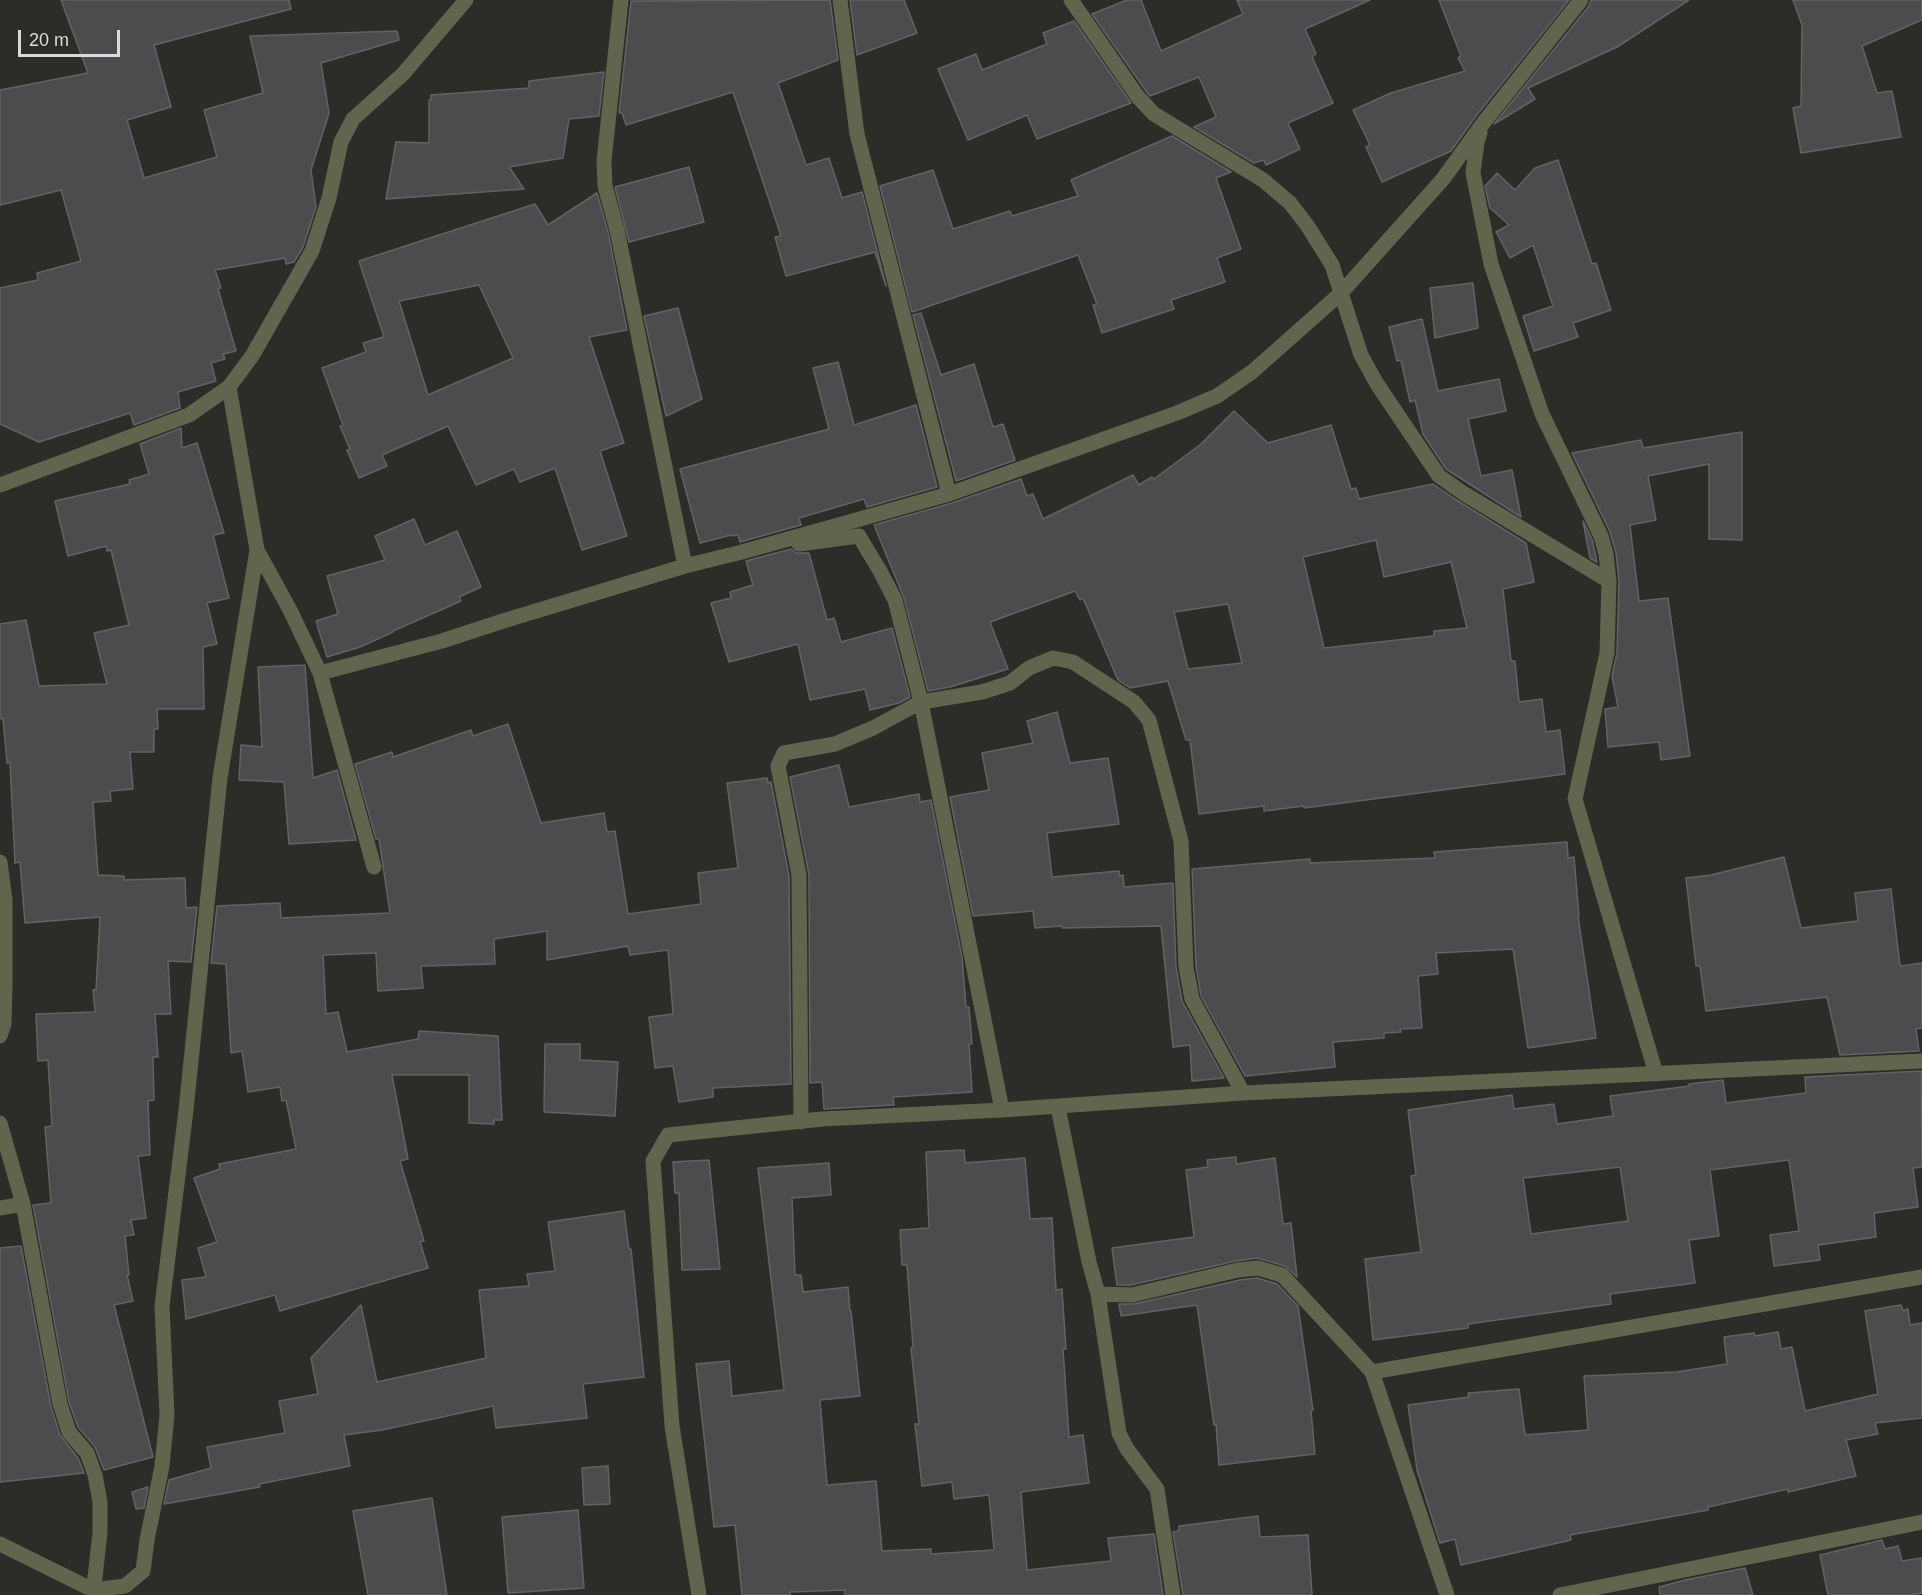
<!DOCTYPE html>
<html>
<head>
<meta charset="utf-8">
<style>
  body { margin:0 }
  #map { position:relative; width:1922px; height:1595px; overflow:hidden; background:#2c2d29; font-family:Helvetica,sans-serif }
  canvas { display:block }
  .scale { position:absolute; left:18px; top:30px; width:102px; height:27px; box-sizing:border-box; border:3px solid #dadad8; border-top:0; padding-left:8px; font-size:18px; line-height:21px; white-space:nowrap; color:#dadad8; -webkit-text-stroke:4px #2c2d29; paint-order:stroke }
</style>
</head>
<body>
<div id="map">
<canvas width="1922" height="1595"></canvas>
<div class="scale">20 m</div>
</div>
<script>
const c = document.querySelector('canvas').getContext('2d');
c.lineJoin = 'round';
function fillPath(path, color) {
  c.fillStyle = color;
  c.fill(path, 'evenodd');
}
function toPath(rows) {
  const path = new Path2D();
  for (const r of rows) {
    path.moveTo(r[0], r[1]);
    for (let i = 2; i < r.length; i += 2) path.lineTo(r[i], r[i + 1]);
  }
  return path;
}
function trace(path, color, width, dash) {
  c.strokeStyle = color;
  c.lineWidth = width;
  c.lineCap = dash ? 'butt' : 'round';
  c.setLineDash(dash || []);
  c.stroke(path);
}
const building = toPath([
  [61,0,289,0,291,9,154,45,171,107,127,120,144,178,217,157,204,110,263,93,250,36,397,31,399,40,321,63,329,113,311,170,316,207,303,247,294,262,286,264,285,258,215,270,221,288,218,289,236,351,223,354,225,359,211,363,216,381,178,392,180,408,134,425,130,413,39,442,0,424,0,288,38,280,37,273,81,261,61,190,0,205,0,90,88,73,61,0],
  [830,0,838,60,778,83,806,165,829,158,842,198,862,192,886,286,875,252,786,276,775,237,781,236,733,92,626,125,622,113,619,113,631,1,830,0],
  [850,0,904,0,917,33,857,55,850,0],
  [1127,0,1141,0,1161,51,1243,14,1237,0,1370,0,1305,29,1316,54,1312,57,1333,103,1288,123,1300,149,1266,165,1264,160,1254,163,1194,127,1216,117,1199,77,1150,96,1146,91,1092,14,1127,0],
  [1439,0,1569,0,1476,116,1451,151,1382,182,1366,147,1370,145,1353,110,1391,93,1465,71,1458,58,1461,56,1439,0],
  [1591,0,1689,0,1617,47,1528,88,1535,99,1494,124,1589,6,1591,0],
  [1793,0,1922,0,1922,20,1862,46,1877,93,1892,91,1901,137,1801,153,1793,108,1801,106,1802,25,1793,0],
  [1074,21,1131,103,1037,139,1027,115,968,140,938,69,976,54,982,70,1047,44,1043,33,1074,21],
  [604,72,599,116,569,119,563,158,509,167,524,189,386,199,396,142,429,143,429,100,431,100,431,95,529,88,529,81,604,72],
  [1172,136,1231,172,1216,178,1241,249,1217,258,1225,282,1171,300,1174,309,1102,333,1093,305,1097,304,1078,255,912,312,880,186,933,170,953,229,1010,211,1012,216,1078,196,1071,180,1172,136],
  [1558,160,1592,264,1596,263,1611,310,1573,323,1578,337,1534,351,1523,316,1553,306,1533,245,1510,258,1496,232,1509,225,1490,208,1485,186,1497,173,1515,190,1535,168,1558,160],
  [689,167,704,222,629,242,615,187,689,167],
  [597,193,608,232,627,330,589,337,624,443,600,451,627,536,582,550,555,468,520,482,514,469,476,485,448,426,382,455,387,466,359,478,347,450,350,449,340,426,343,425,322,368,366,352,363,343,384,337,359,261,535,204,548,225,597,193],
  [479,285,513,358,428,395,399,301,479,285],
  [1473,283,1478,328,1435,338,1430,288,1473,283],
  [678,308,702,399,666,416,644,316,678,308],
  [921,313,941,375,974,364,993,427,1003,424,1015,460,956,481,913,315,921,313],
  [1422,319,1438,391,1499,379,1506,411,1468,419,1481,476,1512,470,1521,517,1446,469,1423,434,1415,400,1410,402,1401,360,1397,361,1389,327,1422,319],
  [838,362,854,425,916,405,937,487,867,507,864,499,799,518,801,525,740,542,738,535,732,536,731,535,700,543,680,469,829,429,813,368,838,362],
  [1234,411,1268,443,1331,425,1351,489,1356,488,1359,499,1433,484,1458,501,1526,543,1534,582,1503,589,1511,661,1515,661,1519,702,1542,699,1546,732,1560,730,1565,774,1304,808,1304,806,1264,811,1264,806,1199,814,1190,740,1186,740,1168,681,1130,688,1118,680,1083,598,1080,600,1075,591,990,622,1008,669,950,687,928,691,904,598,874,525,952,503,1021,479,1027,496,1033,494,1043,519,1133,475,1139,485,1152,477,1154,479,1201,444,1234,411],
  [1376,540,1384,577,1451,562,1467,628,1434,631,1434,636,1324,648,1303,557,1376,540],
  [1228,604,1242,663,1188,669,1174,612,1228,604],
  [181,428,182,448,197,443,224,533,213,535,229,598,207,603,217,644,203,647,204,709,157,709,158,729,154,729,154,752,130,752,133,789,110,791,111,801,93,802,98,875,124,876,124,880,185,878,186,908,197,907,191,962,168,961,171,1014,155,1014,158,1057,153,1057,154,1100,148,1101,150,1155,138,1156,146,1218,131,1220,134,1235,125,1236,129,1275,127,1275,133,1301,114,1305,153,1457,104,1470,95,1447,78,1427,69,1402,33,1205,51,1203,45,1127,52,1126,48,1060,38,1061,36,1014,95,1012,93,990,96,990,100,917,25,923,20,862,15,863,10,762,7,763,3,718,0,719,0,624,26,620,39,686,107,684,94,633,129,625,111,550,107,551,106,546,68,556,55,501,130,484,129,480,149,474,140,444,181,428],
  [1742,432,1742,540,1709,539,1709,464,1648,476,1656,520,1630,525,1639,601,1668,598,1690,756,1661,760,1659,742,1608,747,1605,709,1618,707,1612,676,1617,653,1619,581,1616,553,1610,532,1572,453,1641,440,1643,448,1742,432],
  [414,519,425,545,457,531,481,587,459,597,461,601,393,631,393,632,360,647,327,657,316,621,338,614,327,576,385,560,375,536,414,519],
  [1583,521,1592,539,1597,562,1590,558,1583,521],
  [791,549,796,553,809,553,827,620,834,618,841,642,892,628,910,697,899,703,870,710,865,689,810,700,798,644,729,662,711,603,731,598,730,592,753,585,746,561,791,549],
  [305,665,313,778,337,770,356,840,289,844,284,782,239,780,241,745,262,747,258,667,305,665],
  [1057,712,1070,763,1108,758,1119,824,1047,833,1052,877,1119,871,1119,876,1123,875,1124,887,1173,883,1176,967,1182,1001,1224,1078,1192,1081,1190,1045,1173,1047,1161,926,1062,928,1062,926,1035,928,1033,911,973,916,950,797,989,790,982,753,1033,743,1027,721,1057,712],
  [508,724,541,823,604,813,607,832,615,831,628,914,701,904,698,873,738,868,727,783,767,778,768,783,771,782,789,876,791,1084,713,1088,713,1097,679,1102,673,1066,655,1068,649,1017,673,1014,668,950,630,955,628,946,547,960,547,931,494,939,495,964,421,966,423,988,378,991,376,953,323,955,326,1014,338,1012,347,1052,418,1039,419,1031,498,1036,502,1120,494,1120,494,1124,469,1123,469,1075,392,1075,408,1159,400,1161,424,1241,420,1242,428,1268,280,1311,275,1295,186,1319,182,1280,206,1277,198,1248,217,1242,194,1178,220,1169,219,1164,296,1149,286,1100,282,1101,280,1087,248,1092,242,1051,231,1053,226,964,211,963,217,906,280,903,281,918,390,913,379,839,376,839,355,764,392,752,393,757,471,730,473,736,508,724],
  [839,765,849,807,919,794,920,802,931,800,962,957,966,1007,969,1007,972,1044,969,1044,972,1092,893,1097,894,1105,824,1109,822,1082,810,1083,809,875,790,777,839,765],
  [1567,842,1568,858,1574,857,1579,916,1578,916,1596,1038,1528,1048,1513,949,1436,953,1438,974,1418,976,1422,1028,1400,1029,1401,1032,1384,1033,1384,1038,1333,1042,1335,1067,1245,1076,1201,996,1196,966,1192,869,1310,859,1310,863,1435,858,1434,852,1567,842],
  [1784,857,1801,928,1858,921,1855,893,1891,889,1900,966,1922,963,1922,1028,1916,1029,1919,1051,1840,1055,1827,997,1706,1011,1700,966,1696,966,1686,878,1711,875,1784,857],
  [545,1044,580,1044,580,1060,618,1062,615,1116,544,1112,545,1044],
  [1921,1071,1922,1167,1913,1168,1918,1207,1874,1213,1876,1237,1818,1245,1820,1260,1774,1266,1770,1235,1799,1231,1789,1160,1710,1170,1719,1236,1689,1240,1695,1283,1610,1294,1611,1304,1468,1324,1468,1328,1373,1340,1365,1259,1421,1252,1411,1176,1416,1175,1408,1110,1512,1095,1514,1109,1554,1104,1557,1124,1613,1116,1610,1096,1690,1086,1689,1084,1723,1080,1726,1103,1806,1093,1805,1077,1921,1071],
  [1620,1167,1628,1221,1531,1234,1523,1178,1620,1167],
  [964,1150,965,1163,1025,1158,1030,1219,1052,1218,1056,1290,1062,1289,1066,1349,1063,1349,1069,1437,1083,1435,1089,1483,1021,1492,1027,1570,1111,1561,1108,1538,1154,1534,1163,1595,845,1595,845,1590,790,1592,790,1595,742,1595,735,1525,714,1527,696,1364,729,1361,732,1396,784,1390,758,1168,829,1163,831,1195,792,1198,795,1275,801,1275,803,1292,848,1287,850,1311,851,1311,860,1396,820,1400,827,1485,876,1481,882,1551,931,1549,931,1554,994,1550,989,1495,954,1499,952,1482,922,1486,915,1424,919,1424,911,1348,913,1347,907,1265,902,1265,900,1230,929,1228,926,1152,964,1150],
  [1236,1157,1236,1164,1275,1158,1283,1224,1291,1223,1297,1277,1285,1266,1257,1258,1236,1261,1131,1285,1117,1285,1112,1248,1194,1237,1186,1170,1208,1167,1207,1160,1236,1157],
  [709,1160,720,1269,682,1270,679,1193,675,1193,673,1162,709,1160],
  [624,1211,629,1249,631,1249,644,1377,583,1384,587,1418,496,1428,493,1406,382,1430,344,1435,350,1466,259,1484,260,1487,164,1504,169,1480,211,1468,207,1447,285,1433,279,1401,318,1394,311,1358,361,1305,377,1382,486,1358,479,1290,529,1286,527,1274,555,1271,548,1222,624,1211],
  [21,1246,51,1407,60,1435,78,1458,84,1473,0,1482,0,1248,21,1246],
  [1257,1278,1277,1284,1298,1306,1313,1410,1311,1411,1315,1454,1219,1465,1216,1424,1214,1425,1197,1305,1121,1316,1119,1304,1134,1304,1240,1280,1257,1278],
  [1901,1305,1903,1311,1908,1309,1910,1325,1922,1323,1922,1418,1875,1423,1878,1434,1846,1440,1856,1476,1788,1492,1788,1489,1708,1507,1708,1510,1570,1535,1571,1540,1461,1565,1455,1539,1440,1543,1417,1470,1408,1405,1469,1397,1468,1393,1519,1389,1525,1435,1588,1430,1584,1376,1677,1372,1727,1364,1724,1337,1754,1333,1755,1336,1778,1332,1781,1349,1792,1347,1805,1411,1878,1394,1865,1311,1901,1305],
  [608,1466,610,1504,584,1505,582,1468,608,1466],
  [148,1487,144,1508,136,1509,132,1492,148,1487],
  [432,1498,447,1595,368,1595,353,1511,432,1498],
  [578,1510,584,1588,508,1593,502,1517,578,1510],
  [1258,1516,1260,1537,1308,1535,1312,1595,1183,1595,1173,1532,1179,1531,1179,1526,1258,1516],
  [1882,1540,1885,1549,1898,1546,1902,1561,1922,1558,1922,1593,1910,1595,1828,1595,1820,1555,1882,1540],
  [1745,1568,1753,1595,1660,1595,1659,1587,1685,1580,1745,1568]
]);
const minor = toPath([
  [621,0,604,161,605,186,617,230,685,566],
  [840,0,857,134,949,494],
  [1071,0,1138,97,1154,114,1263,180,1290,203,1307,225,1332,265,1361,355,1377,384,1439,476,1463,493,1609,581],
  [1480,133,1477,142,1473,173,1491,264,1542,414,1601,536,1606,554,1609,581,1607,653,1575,799,1656,1074],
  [229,387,257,550,290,610,320,673,374,867],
  [0,485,189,415,229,387,252,356,312,251,329,198,341,142,353,119,403,74,466,0],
  [799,544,859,536,880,571,895,600,921,702,873,728,835,744,784,753,778,766,799,875,801,1122],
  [320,673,442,641,503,621,685,566,742,552,949,494,1177,413,1217,396,1252,372,1341,293,1443,179,1484,122,1581,0],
  [0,862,5,900,5,985,4,1024,0,1036],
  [1058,1107,1089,1262,1098,1294,1119,1433,1127,1449,1157,1489,1173,1595],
  [1002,1110,921,702,982,692,1010,683,1029,668,1053,658,1073,662,1134,702,1149,720,1181,841,1186,967,1192,999,1243,1093],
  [0,1123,23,1204,60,1404,69,1432,87,1453,95,1475,100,1502,100,1533,93,1595],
  [0,1208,23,1204],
  [1098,1294,1132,1295,1238,1270,1258,1268,1282,1275,1372,1372,1447,1595],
  [1372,1372,1922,1277],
  [0,1544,93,1590,125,1586,143,1571,147,1540,162,1466,167,1415,162,1306,186,1110,220,778,257,550],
  [699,1595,672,1426,653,1161,668,1135,822,1119,1002,1110,1243,1093,1922,1061],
  [1560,1595,1922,1522]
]);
fillPath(building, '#4d4b4e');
trace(building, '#656265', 1.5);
trace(minor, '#63644d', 15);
</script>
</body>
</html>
